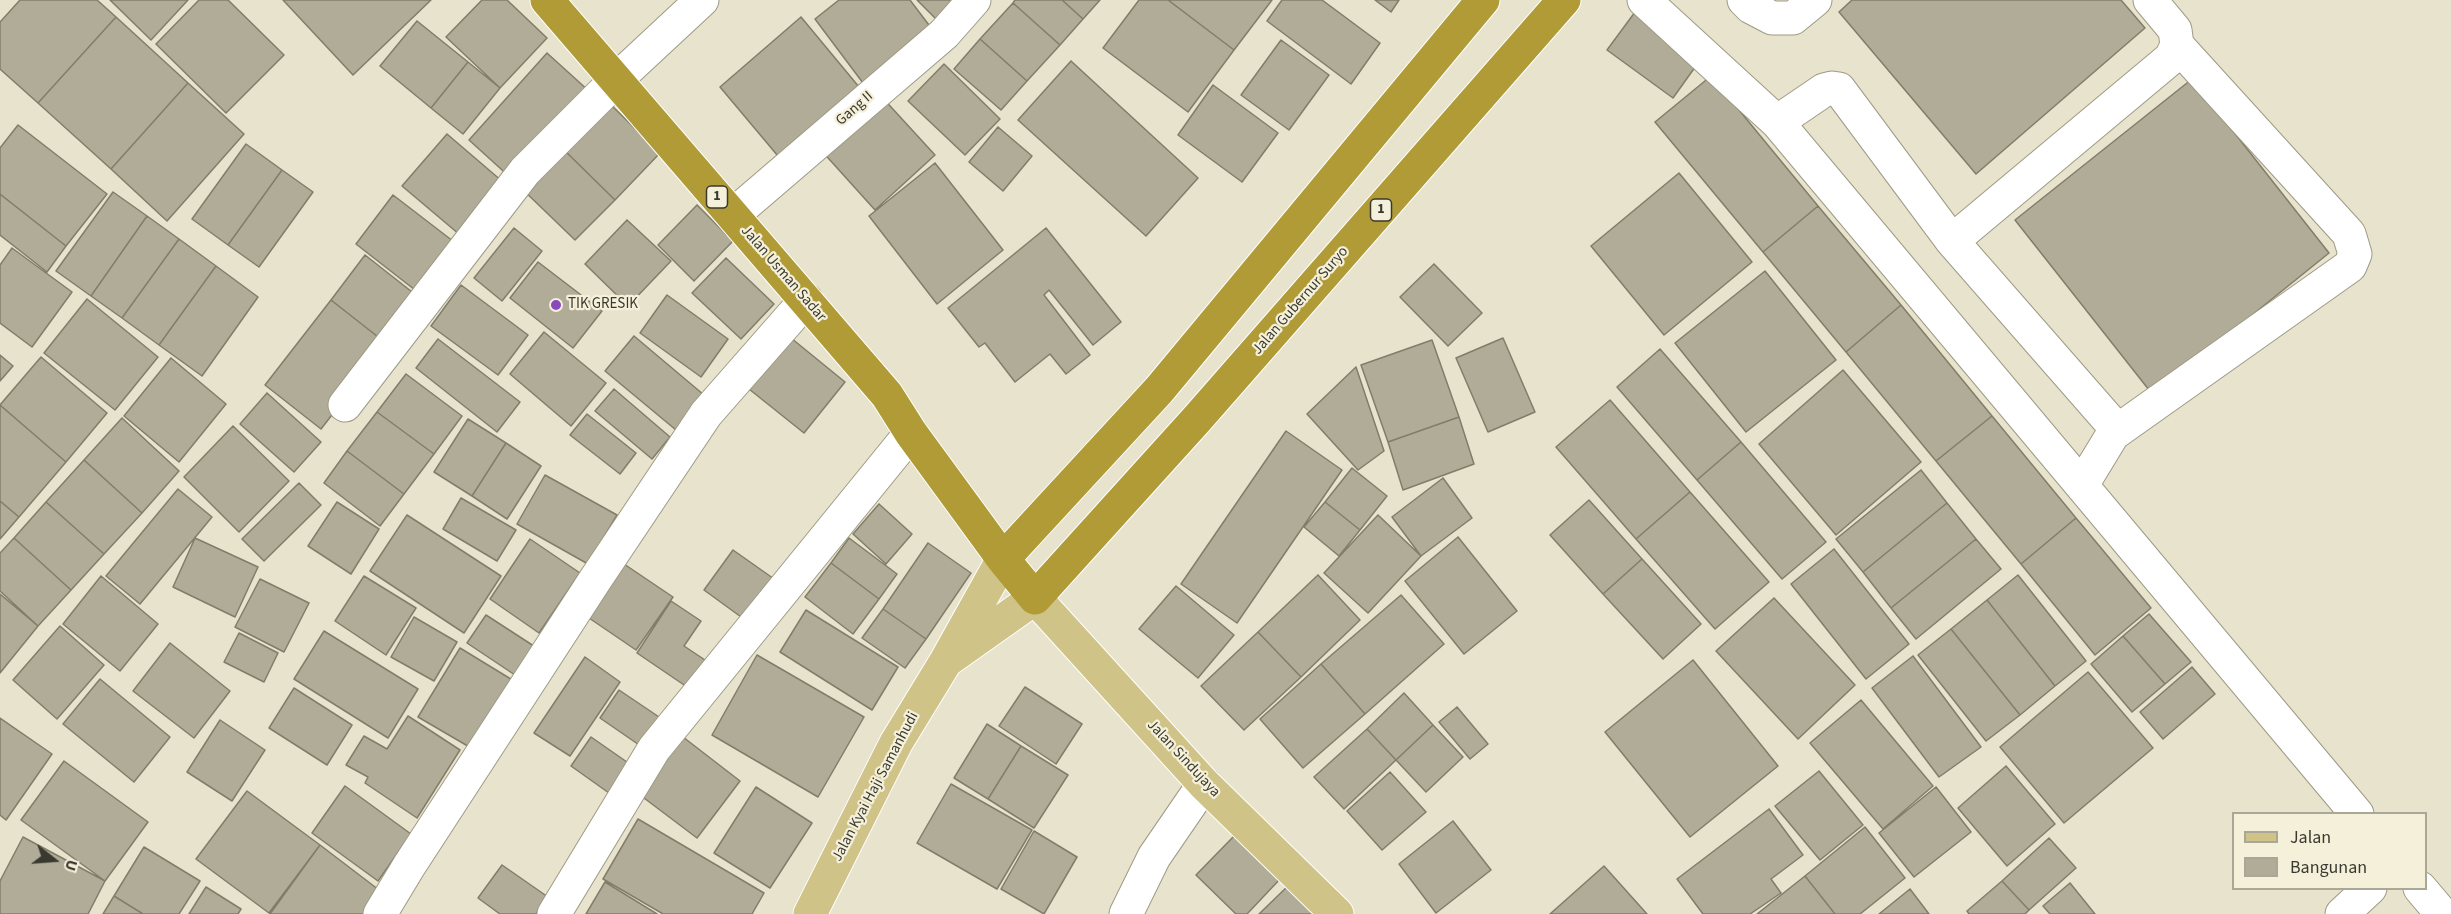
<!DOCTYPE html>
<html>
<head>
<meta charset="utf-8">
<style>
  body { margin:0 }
  #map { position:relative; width:2451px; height:914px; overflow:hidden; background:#e7e3cd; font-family:"Source Sans 3",sans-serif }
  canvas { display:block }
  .legend { position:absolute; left:2232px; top:812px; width:195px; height:78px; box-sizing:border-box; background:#f4f0da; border:2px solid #aaa796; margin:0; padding:8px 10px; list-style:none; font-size:18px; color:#3a3930 }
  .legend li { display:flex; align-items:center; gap:12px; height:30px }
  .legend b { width:30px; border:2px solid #aaa796 }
  .north { position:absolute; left:24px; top:830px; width:60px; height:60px; -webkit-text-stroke:4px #f4f0da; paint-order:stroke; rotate:107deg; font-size:16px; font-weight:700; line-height:24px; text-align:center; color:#3a3930 }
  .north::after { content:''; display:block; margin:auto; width:21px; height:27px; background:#3a3930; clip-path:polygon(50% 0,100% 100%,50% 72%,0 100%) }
</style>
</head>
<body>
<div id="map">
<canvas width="2451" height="914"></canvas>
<ul class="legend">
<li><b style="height:8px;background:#d0c387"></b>Jalan</li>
<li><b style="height:16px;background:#b1ac98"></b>Bangunan</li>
</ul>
<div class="north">U</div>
</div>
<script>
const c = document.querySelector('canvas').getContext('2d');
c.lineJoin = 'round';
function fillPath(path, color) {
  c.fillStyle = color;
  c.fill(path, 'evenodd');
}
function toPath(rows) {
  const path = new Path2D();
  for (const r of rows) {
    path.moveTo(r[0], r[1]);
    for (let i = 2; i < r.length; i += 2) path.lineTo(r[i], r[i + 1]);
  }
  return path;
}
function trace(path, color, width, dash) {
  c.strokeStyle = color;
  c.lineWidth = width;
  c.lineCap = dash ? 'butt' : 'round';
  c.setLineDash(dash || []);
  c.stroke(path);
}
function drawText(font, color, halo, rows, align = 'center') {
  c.font = font + ' "Source Sans 3",sans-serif';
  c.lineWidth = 4.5;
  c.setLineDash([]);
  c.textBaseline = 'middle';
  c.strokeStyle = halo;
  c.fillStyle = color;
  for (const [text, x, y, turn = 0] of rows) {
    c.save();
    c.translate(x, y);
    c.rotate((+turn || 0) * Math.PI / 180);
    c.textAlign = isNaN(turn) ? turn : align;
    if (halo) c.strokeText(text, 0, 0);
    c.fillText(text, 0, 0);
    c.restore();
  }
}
const building = toPath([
  [20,0,97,0,116,17,38,103,0,69,0,22,20,0],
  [110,0,188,0,151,40,110,0],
  [199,0,228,0,284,55,226,113,156,44,199,0],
  [283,0,431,0,353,75,283,0],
  [482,0,507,0,547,38,500,88,446,37,482,0],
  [839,0,910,0,935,33,866,87,815,19,839,0],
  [917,0,956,0,936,19,917,0],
  [1015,0,1062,0,1083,19,1060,45,1013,3,1015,0],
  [1062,0,1100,0,1083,19,1062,0],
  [1139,0,1168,0,1234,50,1188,112,1103,48,1139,0],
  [1168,0,1272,0,1234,50,1168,0],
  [1282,0,1322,0,1380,43,1351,84,1267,21,1282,0],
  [1375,0,1399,0,1391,12,1375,0],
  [1852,0,2121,0,2145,28,1976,174,1839,12,1852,0],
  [1013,3,1060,45,1027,81,980,39,1013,3],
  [1638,8,1703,56,1673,98,1607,50,1638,8],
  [116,17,188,83,111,169,38,103,116,17],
  [801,17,864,93,783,162,720,87,801,17],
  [417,21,468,62,431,108,380,66,417,21],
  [980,39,1027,81,1001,110,954,69,980,39],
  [1281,40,1329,75,1289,130,1241,95,1281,40],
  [547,53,590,92,512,179,469,140,547,53],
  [1071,61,1198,178,1146,236,1018,120,1071,61],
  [468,62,500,88,463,134,431,108,468,62],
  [944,64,1000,119,965,155,908,101,944,64],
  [1711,76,1818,206,1763,252,1655,122,1711,76],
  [2192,79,2329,253,2153,395,2015,220,2192,79],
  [188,83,244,134,167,221,111,169,188,83],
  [1213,85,1278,133,1242,182,1178,135,1213,85],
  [880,95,935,155,875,210,820,149,880,95],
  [603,97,660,153,615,200,558,144,603,97],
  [18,125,107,194,66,246,0,194,0,148,18,125],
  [998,127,1032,156,1003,191,969,162,998,127],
  [447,134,510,188,466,240,402,186,447,134],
  [246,144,282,170,228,245,192,219,246,144],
  [558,144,615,200,575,240,518,185,558,144],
  [935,163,1003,250,937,304,869,216,935,163],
  [282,170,313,192,259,267,228,245,282,170],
  [1679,173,1752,262,1664,335,1591,246,1679,173],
  [113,192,147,216,91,296,56,271,113,192],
  [0,194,66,246,47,272,0,235,0,194],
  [393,195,462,248,424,297,356,244,393,195],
  [697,205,733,241,694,281,658,245,697,205],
  [1818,206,1901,305,1846,352,1763,252,1818,206],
  [147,216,179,239,122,318,91,296,147,216],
  [627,220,671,261,628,306,585,264,627,220],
  [514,228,542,251,502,301,474,278,514,228],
  [1046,228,1121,322,1093,345,1049,290,1044,295,1090,355,1066,374,1050,354,1015,382,985,343,979,347,948,308,1046,228],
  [179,239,216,266,159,345,122,318,179,239],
  [12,248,72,292,32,347,0,323,0,265,12,248],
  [365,255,421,299,387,344,331,300,365,255],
  [726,258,774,304,741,339,692,293,726,258],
  [538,262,602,311,573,348,510,298,538,262],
  [1434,264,1482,313,1448,346,1400,297,1434,264],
  [216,266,258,297,202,376,159,345,216,266],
  [1765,271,1836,360,1746,432,1675,343,1765,271],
  [461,285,528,335,498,375,431,326,461,285],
  [667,295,728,339,701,377,640,333,667,295],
  [87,299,158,357,115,410,44,353,87,299],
  [331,300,387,344,321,429,265,385,331,300],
  [1901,305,1992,416,1936,461,1846,352,1901,305],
  [544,332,606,383,571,426,510,374,544,332],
  [634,336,704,395,676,430,605,371,634,336],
  [791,338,845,382,804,433,749,389,791,338],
  [1503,338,1535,412,1488,432,1456,358,1503,338],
  [438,339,520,402,497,432,416,368,438,339],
  [1432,340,1459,417,1388,442,1361,365,1432,340],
  [1660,349,1741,442,1697,480,1617,387,1660,349],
  [0,355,13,366,0,381,0,355],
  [41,357,107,413,66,462,0,405,41,357],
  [171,358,226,404,179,462,124,416,171,358],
  [1356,367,1384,451,1358,470,1307,414,1356,367],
  [1843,370,1921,462,1836,535,1759,444,1843,370],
  [406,374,462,416,434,454,377,412,406,374],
  [614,389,670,437,652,459,595,411,614,389],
  [267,393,321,442,294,472,240,424,267,393],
  [1610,400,1690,492,1636,539,1556,447,1610,400],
  [0,405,66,462,19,517,0,501,0,405],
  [377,412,434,454,404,494,347,451,377,412],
  [587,414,636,453,620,474,570,435,587,414],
  [1992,416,2076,518,2021,564,1936,461,1992,416],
  [1459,417,1474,464,1403,490,1388,442,1459,417],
  [122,418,179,471,142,513,84,460,122,418],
  [468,419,506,443,472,496,434,472,468,419],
  [233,426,289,481,239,532,184,477,233,426],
  [1286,431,1342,470,1237,623,1181,584,1286,431],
  [1741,442,1826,542,1782,579,1697,480,1741,442],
  [506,443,541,466,507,519,472,496,506,443],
  [347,451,404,494,380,526,324,483,347,451],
  [84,460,142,513,104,554,46,502,84,460],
  [1352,468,1387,496,1360,530,1325,502,1352,468],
  [1921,470,1947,503,1863,572,1836,539,1921,470],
  [545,475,617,515,588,564,517,524,545,475],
  [1443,478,1472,518,1421,556,1392,517,1443,478],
  [299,483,321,505,264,561,242,539,299,483],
  [178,489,212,517,140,604,106,576,178,489],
  [1690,492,1769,582,1715,629,1636,539,1690,492],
  [461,498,516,530,497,561,443,529,461,498],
  [1589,500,1642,559,1603,594,1550,535,1589,500],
  [0,501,19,517,0,539,0,501],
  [46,502,104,554,71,590,14,538,46,502],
  [337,502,379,529,351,574,308,546,337,502],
  [1325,502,1360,530,1339,556,1304,527,1325,502],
  [1947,503,1976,539,1891,608,1863,572,1947,503],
  [879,504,912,534,886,564,853,534,879,504],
  [407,515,501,576,464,633,370,571,407,515],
  [1378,515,1421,556,1368,613,1324,573,1378,515],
  [2076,518,2151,608,2095,655,2021,564,2076,518],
  [1458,537,1517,611,1464,654,1405,581,1458,537],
  [14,538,71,590,38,626,0,591,0,553,14,538],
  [195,538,258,567,235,617,173,587,195,538],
  [849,538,897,574,879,599,831,563,849,538],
  [530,539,580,573,539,633,490,599,530,539],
  [1976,539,2001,569,1916,639,1891,608,1976,539],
  [928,543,971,573,926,639,883,609,928,543],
  [1834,549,1909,644,1866,679,1791,584,1834,549],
  [733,550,777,581,748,622,704,590,733,550],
  [1642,559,1701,624,1663,659,1603,594,1642,559],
  [831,563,879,599,853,634,805,597,831,563],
  [624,564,673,597,636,650,589,618,624,564],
  [1318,575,1360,620,1301,677,1258,632,1318,575],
  [2018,575,2086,661,2055,686,1987,600,2018,575],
  [101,576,158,624,120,671,63,624,101,576],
  [364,576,416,608,386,655,335,621,364,576],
  [260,579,309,603,284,652,235,627,260,579],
  [1176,586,1234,635,1198,678,1139,629,1176,586],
  [0,594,38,626,0,673,0,594],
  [1401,595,1444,644,1365,714,1321,664,1401,595],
  [1774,598,1855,685,1798,739,1716,651,1774,598],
  [1987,600,2055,686,2020,715,1951,629,1987,600],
  [671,601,701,621,684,646,708,662,690,689,637,653,671,601],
  [883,609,926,639,905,668,862,638,883,609],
  [806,610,898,667,872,710,780,652,806,610],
  [2149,614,2191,662,2165,684,2123,636,2149,614],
  [486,615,540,650,521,679,467,643,486,615],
  [414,617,457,642,434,681,391,657,414,617],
  [60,626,104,665,57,719,13,680,60,626],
  [1951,629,2020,715,1986,741,1918,655,1951,629],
  [324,631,418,689,388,738,294,679,324,631],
  [1258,632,1301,677,1244,730,1201,686,1258,632],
  [239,633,278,653,264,682,224,662,239,633],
  [2123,636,2165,684,2132,712,2091,664,2123,636],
  [170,643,230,691,194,738,133,691,170,643],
  [460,648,519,684,478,752,418,717,460,648],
  [757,655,864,717,818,797,712,735,757,655],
  [1913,656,1981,747,1939,777,1872,688,1913,656],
  [585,657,620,682,570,756,534,733,585,657],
  [1693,660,1778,766,1690,837,1605,732,1693,660],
  [1321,664,1365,714,1303,768,1260,719,1321,664],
  [2192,667,2215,694,2163,739,2140,712,2192,667],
  [2088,672,2153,748,2064,823,2000,747,2088,672],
  [100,679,170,737,134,782,63,724,100,679],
  [1025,687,1082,724,1056,764,999,726,1025,687],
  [294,688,352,725,327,765,269,728,294,688],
  [619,690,665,721,645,749,600,718,619,690],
  [1404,693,1433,725,1396,760,1367,729,1404,693],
  [1861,700,1933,786,1883,829,1810,743,1861,700],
  [1457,707,1488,744,1470,759,1439,722,1457,707],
  [408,716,460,750,417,818,365,783,368,777,346,765,364,736,387,749,408,716],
  [0,718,52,754,6,820,0,815,0,718],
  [220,720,265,750,232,801,187,772,220,720],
  [987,724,1021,746,988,799,954,778,987,724],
  [1433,725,1463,757,1426,792,1396,760,1433,725],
  [1367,729,1396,760,1344,809,1314,777,1367,729],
  [591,737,637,769,616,798,571,766,591,737],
  [683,737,740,781,697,838,640,795,683,737],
  [1021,746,1068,775,1034,828,988,799,1021,746],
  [64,761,148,822,105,881,21,820,64,761],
  [2006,766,2055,824,2007,866,1958,808,2006,766],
  [1819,771,1863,825,1820,860,1775,806,1819,771],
  [1390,772,1426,812,1382,850,1347,811,1390,772],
  [951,784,1032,830,997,889,917,843,951,784],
  [345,786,411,834,378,881,312,833,345,786],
  [756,787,812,823,770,888,714,853,756,787],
  [1936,787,1971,832,1914,877,1879,833,1936,787],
  [247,791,320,845,269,913,196,859,247,791],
  [1769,809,1803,855,1771,879,1781,893,1750,914,1703,914,1677,879,1769,809],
  [638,819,764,893,752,914,663,914,603,879,638,819],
  [1453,821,1491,870,1436,913,1399,864,1453,821],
  [1865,827,1905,878,1860,914,1835,914,1805,876,1865,827],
  [1034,831,1077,857,1044,914,1001,889,1034,831],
  [1236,834,1281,878,1247,914,1236,914,1196,875,1236,834],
  [23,837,105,881,88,914,0,914,0,881,23,837],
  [2049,838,2076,868,2029,910,2002,881,2049,838],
  [320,845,383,893,367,914,270,914,320,845],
  [144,847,200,881,179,914,143,914,114,896,144,847],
  [502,865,548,897,536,914,500,914,478,898,502,865],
  [1604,866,1647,914,1550,914,1604,866],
  [1805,876,1835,914,1757,914,1805,876],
  [2002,881,2029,910,2025,914,1969,914,1967,911,2002,881],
  [605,882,657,914,586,914,605,882],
  [2070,883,2095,914,2050,914,2043,906,2070,883],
  [1289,885,1317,914,1259,914,1289,885],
  [206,887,241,909,238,914,189,914,206,887],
  [1910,889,1929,914,1879,914,1910,889],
  [114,896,143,914,103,914,114,896]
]);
const minor = toPath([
  [1644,0,1777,122,2357,814],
  [1744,0,1751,7,1772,18,1793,18,1815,0],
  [1777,122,1824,90,1832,88,1839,89,1952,241],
  [733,215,944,34,974,0],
  [345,405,525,171,616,80,702,0],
  [2113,434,2350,266,2355,254,2349,234,2177,45],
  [2082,485,2113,434,2113,425,1952,241,2171,58,2177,45,2175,30,2150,0],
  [2420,888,2442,914],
  [380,914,409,866,595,580,706,414,806,300],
  [554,914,654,749,911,433],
  [1126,914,1154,857,1204,784],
  [2342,914,2370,888]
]);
const major = toPath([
  [946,661,1035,598,1204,784,1337,914],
  [810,914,896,743,946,661,1003,559]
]);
const highway = toPath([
  [547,0,887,395,911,433,1003,559,1035,598,1197,419,1564,0],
  [1003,559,1159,390,1483,0]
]);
const markers = [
  [556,305,6,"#8b49be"]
];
const shields = [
  [717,197,21],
  [1381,210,21]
];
const shieldNames = [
  ["1",717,197],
  ["1",1381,210]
];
const streetNames = [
  ["Gang II",855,109,-41],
  ["Jalan Usman Sadar",783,274,49],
  ["Jalan Gubernur Suryo",1301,301,-49],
  ["Jalan Sindujaya",1183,759,47],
  ["Jalan Kyai Haji Samanhudi",876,787,-62]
];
const poiNames = [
  ["TIK GRESIK",568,305]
];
fillPath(building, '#b1ac98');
trace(building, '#817d69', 1.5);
trace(minor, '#9e9a85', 35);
trace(major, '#fff', 35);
trace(highway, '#fff', 35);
trace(minor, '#fff', 33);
trace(major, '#d0c387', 33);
trace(highway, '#b09b37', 33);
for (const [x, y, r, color] of markers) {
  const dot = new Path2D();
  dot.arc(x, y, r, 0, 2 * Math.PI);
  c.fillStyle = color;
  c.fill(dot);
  trace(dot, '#f4f0da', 2);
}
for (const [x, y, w] of shields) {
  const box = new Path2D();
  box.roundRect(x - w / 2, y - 11, w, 22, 4.5);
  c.fillStyle = '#f4f0da';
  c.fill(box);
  trace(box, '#3a3930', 1.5);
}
drawText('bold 14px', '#3a3930', null, shieldNames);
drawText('15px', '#3a3930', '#f4f0da', streetNames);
drawText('15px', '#3a3930', '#f4f0da', poiNames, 'left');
</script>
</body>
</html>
